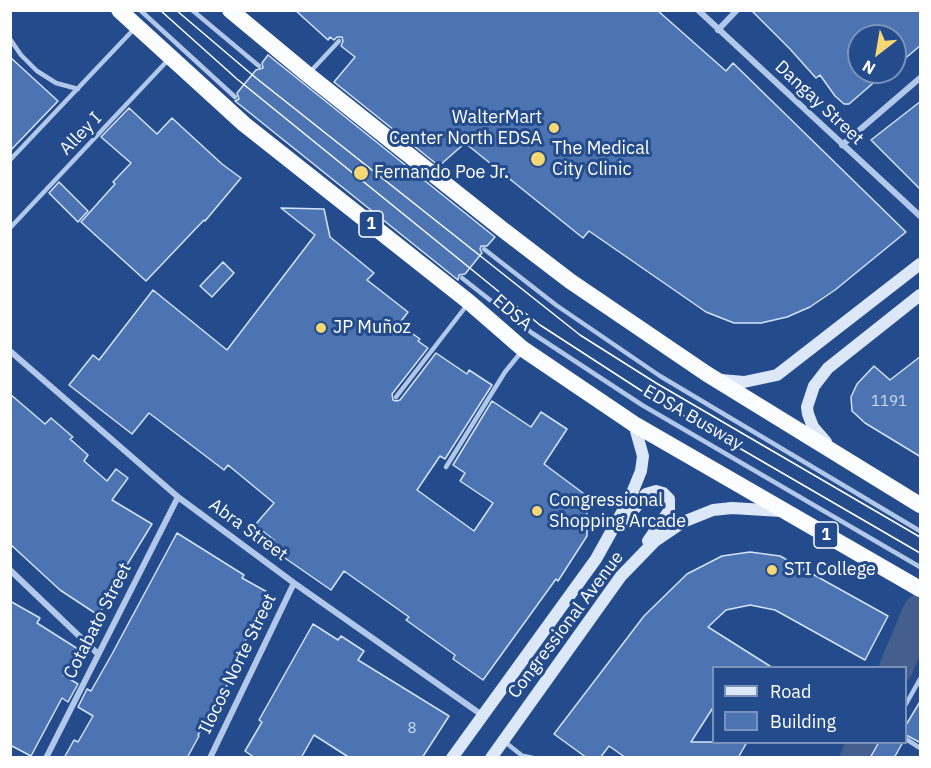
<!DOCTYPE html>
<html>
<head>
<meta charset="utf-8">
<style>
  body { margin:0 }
  #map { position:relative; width:931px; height:768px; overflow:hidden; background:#244b8b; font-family:"IBM Plex Sans",sans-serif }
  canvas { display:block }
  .frame { position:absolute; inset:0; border:12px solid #fff; pointer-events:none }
  .legend { position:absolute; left:712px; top:666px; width:195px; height:78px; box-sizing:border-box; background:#244b8b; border:2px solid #7c93b9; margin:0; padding:8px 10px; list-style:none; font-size:18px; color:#fff }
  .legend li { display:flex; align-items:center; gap:12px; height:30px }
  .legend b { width:30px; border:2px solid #7c93b9 }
  .north { position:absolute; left:847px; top:24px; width:60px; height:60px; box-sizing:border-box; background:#244b8b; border:2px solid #7c93b9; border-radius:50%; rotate:211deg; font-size:16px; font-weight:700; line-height:24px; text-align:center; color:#fff }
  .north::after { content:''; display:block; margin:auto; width:21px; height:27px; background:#f5d774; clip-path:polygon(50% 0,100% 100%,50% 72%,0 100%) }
</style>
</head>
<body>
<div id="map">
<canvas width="931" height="768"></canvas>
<div class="frame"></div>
<ul class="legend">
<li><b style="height:8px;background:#dce7f8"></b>Road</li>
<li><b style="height:16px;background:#4c74b2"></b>Building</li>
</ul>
<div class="north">N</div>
</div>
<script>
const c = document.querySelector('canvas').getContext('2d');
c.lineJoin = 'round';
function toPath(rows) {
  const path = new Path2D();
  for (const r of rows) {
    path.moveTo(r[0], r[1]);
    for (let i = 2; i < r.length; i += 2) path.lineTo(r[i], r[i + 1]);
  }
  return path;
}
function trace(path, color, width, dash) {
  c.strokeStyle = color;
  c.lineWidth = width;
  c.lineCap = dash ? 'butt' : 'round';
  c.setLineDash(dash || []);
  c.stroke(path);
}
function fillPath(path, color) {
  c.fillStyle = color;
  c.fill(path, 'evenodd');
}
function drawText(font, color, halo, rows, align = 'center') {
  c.font = font + ' "IBM Plex Sans",sans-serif';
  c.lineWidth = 6;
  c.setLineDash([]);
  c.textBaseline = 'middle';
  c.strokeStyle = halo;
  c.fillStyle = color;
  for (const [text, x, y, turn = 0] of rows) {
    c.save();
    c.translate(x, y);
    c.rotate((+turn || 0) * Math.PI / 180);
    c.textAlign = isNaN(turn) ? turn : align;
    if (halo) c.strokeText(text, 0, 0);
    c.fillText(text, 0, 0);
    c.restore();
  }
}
const river = toPath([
  [896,668,920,611],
  [857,758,863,742]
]);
const building = toPath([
  [295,10,657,10,726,71,733,63,906,232,835,290,810,307,787,317,761,323,734,323,706,312,589,231,583,238,465,143,439,166,334,82,355,57,341,46,343,41,342,37,337,37,334,40,330,37,328,40,295,10],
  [751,10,921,10,921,45,895,67,895,36,859,36,859,72,886,72,849,104,844,104,835,96,820,75,816,78,790,49,751,10],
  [268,55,495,237,487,246,481,246,480,249,482,253,465,274,459,275,458,280,235,101,239,99,237,93,256,70,263,68,262,63,268,55],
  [10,57,58,101,10,151,10,57],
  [921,101,921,190,871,140,921,101],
  [129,108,157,134,172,118,222,164,241,178,205,221,204,220,146,281,81,222,115,184,113,182,131,163,101,137,129,108],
  [59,182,88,211,78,222,49,193,59,182],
  [281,208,324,209,330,237,374,273,367,280,408,312,399,324,420,339,418,341,428,348,392,394,393,400,396,401,400,400,436,353,467,374,469,370,492,385,445,459,440,456,417,490,474,531,493,503,460,481,465,473,453,465,492,401,531,427,541,412,567,429,544,464,587,496,587,536,558,581,556,579,483,680,453,659,455,655,406,620,409,617,344,571,331,590,269,547,274,540,255,525,274,503,228,465,224,470,149,413,132,434,69,385,93,355,99,360,153,290,227,350,315,235,281,208],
  [223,262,234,273,212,297,200,286,223,262],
  [921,356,921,457,865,423,852,411,851,397,857,384,874,366,890,380,921,356],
  [10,394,45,424,51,418,73,437,70,439,88,455,84,461,107,481,116,469,128,478,112,500,152,524,108,596,110,597,98,615,60,590,10,544,10,394],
  [177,533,244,575,242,578,269,593,258,613,260,615,224,679,229,682,198,735,199,736,187,758,64,758,74,740,78,742,93,716,78,707,87,689,91,691,112,654,177,533],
  [750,552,780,556,888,616,865,660,775,610,750,605,726,610,708,627,773,668,714,668,714,706,691,742,747,742,738,758,626,758,609,746,600,758,587,758,554,734,644,616,687,574,722,556,750,552],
  [10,601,40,618,37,623,78,649,63,675,78,684,68,702,62,698,31,756,10,745,10,601],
  [313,624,338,640,341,636,364,651,358,660,449,716,422,758,350,758,314,735,301,758,255,758,245,751,262,722,259,720,313,624],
  [921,700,921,743,906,735,906,725,921,700],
  [879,742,903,742,894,758,870,758,879,742]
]);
const service = toPath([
  [140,10,235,97],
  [192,10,259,66],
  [10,39,21,55,37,71,56,83,78,89],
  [310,72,339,41],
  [10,160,134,29],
  [10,228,169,59],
  [484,249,556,305,660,376,920,531],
  [462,278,532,333,642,405,920,567],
  [396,397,467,305],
  [446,467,505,372,522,351],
  [906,704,920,679],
  [906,739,920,748],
  [505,742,525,758],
  [524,756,533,758]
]);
const minor = toPath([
  [698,10,920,216],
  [718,30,737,10],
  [842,145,920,78],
  [10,351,178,497,294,583,482,715],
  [10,570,98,654],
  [46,758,178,497],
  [210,758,294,583]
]);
const secondary = toPath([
  [721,380,744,382,777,375,920,264],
  [826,442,813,427,808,414,807,407,814,386,828,368,920,295],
  [624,522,646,494,656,491,663,493,669,499,669,511,648,541],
  [452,758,596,559,630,498,641,471,643,456,634,424],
  [491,758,621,576,655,541,683,522,713,510,732,508,781,511]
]);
const trunk = toPath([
  [119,10,244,124,469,302,523,349,634,424,920,589],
  [230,10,307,74,502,229,570,281,707,374,920,505]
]);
const tram = toPath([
  [160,10,237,79,540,325,648,395,920,553],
  [176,10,256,78,580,335,656,383,920,537]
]);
const markers = [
  [554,128,6,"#f5d774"],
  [538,159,8,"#f5d774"],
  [361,173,8,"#f5d774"],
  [321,328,6,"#f5d774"],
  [537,511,6,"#f5d774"],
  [772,570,6,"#f5d774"]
];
const numberNames = [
  ["1191",889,402],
  ["8",412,729]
];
const shields = [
  [371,224,24],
  [826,535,24]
];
const shieldNames = [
  ["1",371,224],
  ["1",826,535]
];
const streetNames = [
  ["Dangay Street",819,103,43],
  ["Alley I",81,134,-46],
  ["EDSA",512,313,41],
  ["EDSA Busway",693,418,30],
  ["Abra Street",248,530,36],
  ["Cotabato Street",98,621,-63],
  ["Congressional Avenue",566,625,-53],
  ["Ilocos Norte Street",238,664,-64]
];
const poiNames = [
  ["WalterMart",542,118,"right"],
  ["Center North EDSA",542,139,"right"],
  ["The Medical",552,149],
  ["City Clinic",552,170],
  ["Fernando Poe Jr.",374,173],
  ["JP Muñoz",333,328],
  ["Congressional",549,501],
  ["Shopping Arcade",549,522],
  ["STI College",784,570]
];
trace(river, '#445f8d', 34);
fillPath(building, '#4c74b2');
trace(building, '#d5e3f8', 1.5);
trace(service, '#b1c8ea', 4.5);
trace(minor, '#b1c8ea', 6);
trace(secondary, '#dce7f8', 12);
trace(trunk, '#fafcfe', 16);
trace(tram, '#fff', 1.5);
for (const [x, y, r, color] of markers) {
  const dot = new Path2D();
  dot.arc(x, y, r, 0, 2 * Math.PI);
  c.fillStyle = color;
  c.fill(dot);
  trace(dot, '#244b8b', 2);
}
drawText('15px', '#d2dcec', null, numberNames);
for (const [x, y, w] of shields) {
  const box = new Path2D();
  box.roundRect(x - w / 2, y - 13, w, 26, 4.5);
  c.fillStyle = '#244b8b';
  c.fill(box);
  trace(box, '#fff', 1.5);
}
drawText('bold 16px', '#fff', null, shieldNames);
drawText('18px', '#fff', '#244b8b', streetNames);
drawText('18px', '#fff', '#244b8b', poiNames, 'left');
</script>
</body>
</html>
